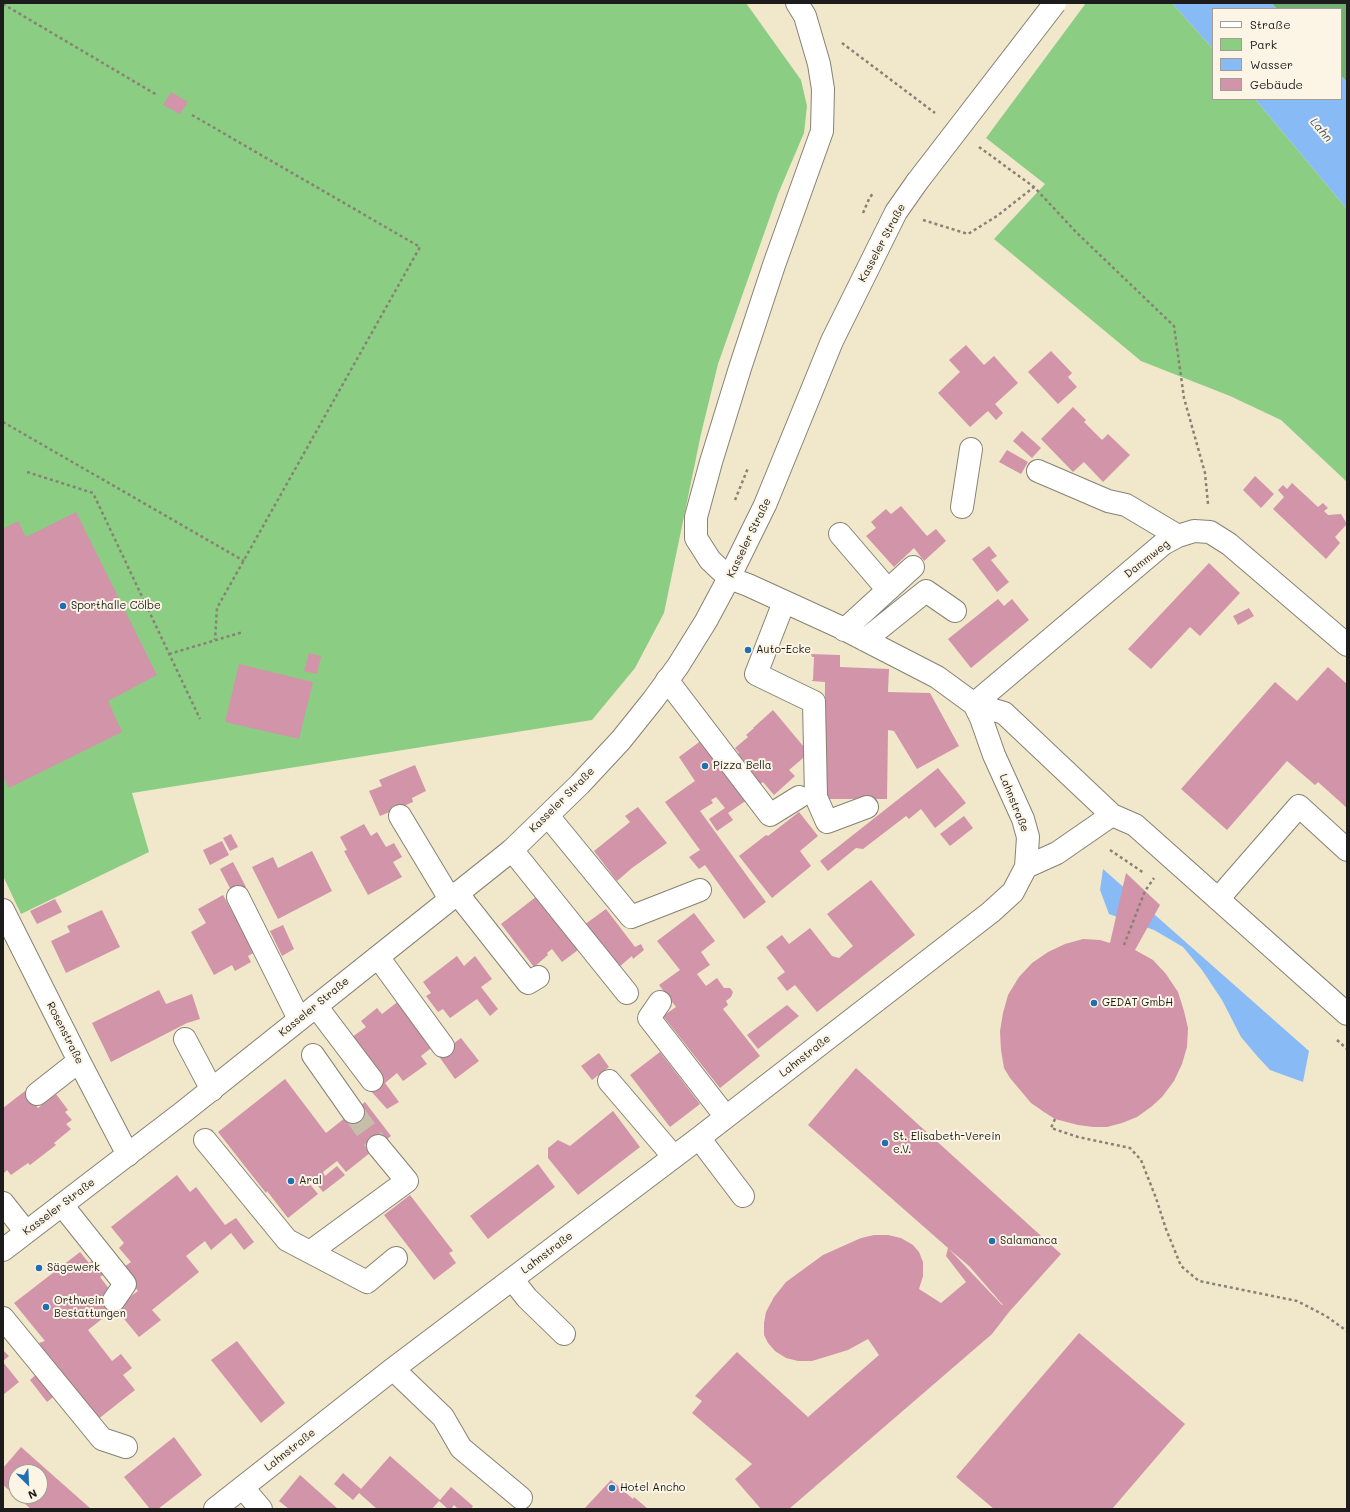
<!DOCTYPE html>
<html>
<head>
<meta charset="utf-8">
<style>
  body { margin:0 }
  #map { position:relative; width:1350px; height:1512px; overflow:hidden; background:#f1e7cb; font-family:Mali,sans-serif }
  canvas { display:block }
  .frame { position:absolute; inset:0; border:4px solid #1c1c1c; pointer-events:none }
  .legend { position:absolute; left:1212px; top:8px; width:130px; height:92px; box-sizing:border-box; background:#fcf5e5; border:1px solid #a29e95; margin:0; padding:5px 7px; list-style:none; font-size:12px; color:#1c1c1c }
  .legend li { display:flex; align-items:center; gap:8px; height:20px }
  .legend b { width:20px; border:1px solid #a29e95 }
  .north { position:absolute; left:8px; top:1464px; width:40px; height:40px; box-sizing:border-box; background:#fcf5e5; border:1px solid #a29e95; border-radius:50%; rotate:156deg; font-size:11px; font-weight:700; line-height:16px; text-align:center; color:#1c1c1c }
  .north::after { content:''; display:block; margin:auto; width:14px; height:18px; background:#1f6fb2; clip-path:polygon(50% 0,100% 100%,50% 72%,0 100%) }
</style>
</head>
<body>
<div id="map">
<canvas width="1350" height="1512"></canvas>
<div class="frame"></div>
<ul class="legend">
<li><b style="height:5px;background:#fff"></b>Straße</li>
<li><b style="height:11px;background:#8ccd84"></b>Park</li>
<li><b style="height:11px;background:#88bbf6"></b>Wasser</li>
<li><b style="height:11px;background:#d194a9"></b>Gebäude</li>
</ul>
<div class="north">N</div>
</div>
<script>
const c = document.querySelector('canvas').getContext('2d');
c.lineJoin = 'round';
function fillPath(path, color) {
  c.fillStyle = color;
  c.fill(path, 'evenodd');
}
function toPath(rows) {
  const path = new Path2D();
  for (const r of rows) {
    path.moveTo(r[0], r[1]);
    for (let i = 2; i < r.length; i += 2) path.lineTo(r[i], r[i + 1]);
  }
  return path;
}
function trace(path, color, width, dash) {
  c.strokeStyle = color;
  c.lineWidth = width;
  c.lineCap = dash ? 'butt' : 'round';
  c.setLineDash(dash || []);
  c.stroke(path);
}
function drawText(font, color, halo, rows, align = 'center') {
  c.font = font + ' Mali,sans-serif';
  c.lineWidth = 4;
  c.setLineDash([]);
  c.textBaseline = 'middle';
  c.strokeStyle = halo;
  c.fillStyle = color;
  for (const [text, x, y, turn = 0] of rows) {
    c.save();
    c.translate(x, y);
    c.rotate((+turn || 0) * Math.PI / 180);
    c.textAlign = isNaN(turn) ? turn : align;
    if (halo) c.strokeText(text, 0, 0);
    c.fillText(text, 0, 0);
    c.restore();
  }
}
const green = toPath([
  [3,3,746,3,801,80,807,106,804,133,778,194,718,364,701,434,664,613,635,668,592,720,132,793,149,852,21,914,3,876],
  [1086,3,1172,3,1213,49,1213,99,1255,99,1347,209,1347,482,1281,420,1230,396,1141,361,994,239,1045,184,986,138]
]);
const forest = toPath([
  [1271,3,1347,3,1347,82,1341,76,1341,9,1277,9]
]);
const water = toPath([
  [1172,3,1271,3,1277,9,1213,9,1213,49],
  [1341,76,1347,82,1347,209,1255,99,1341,99],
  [1103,869,1309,1051,1303,1082,1270,1070,1257,1056,1241,1037,1222,1000,1202,970,1183,947,1154,930,1109,914,1100,890]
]);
const building = toPath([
  [171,92,188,102,180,114,163,105],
  [966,345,984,365,994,356,1018,383,995,404,1003,413,996,420,988,411,970,427,938,393,960,372,949,360],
  [1051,351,1072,373,1068,377,1077,387,1058,404,1028,372],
  [1073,407,1086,420,1084,422,1102,440,1108,434,1130,455,1103,482,1084,462,1073,472,1041,439],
  [1022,431,1041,448,1032,458,1013,441],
  [1007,450,1028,462,1021,474,999,462],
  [1255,476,1274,494,1261,508,1243,490],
  [1292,483,1318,507,1323,503,1328,508,1324,511,1328,515,1341,514,1347,524,1335,537,1340,543,1326,559,1273,509,1284,497,1278,490,1283,485,1287,489],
  [901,506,927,536,936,529,946,541,924,561,914,548,894,567,866,536,876,528,871,522,886,509,891,514],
  [76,512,157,675,108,701,122,732,9,788,3,777,3,529,18,521,26,537],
  [989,546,997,556,991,560,1009,582,997,592,972,559],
  [1209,563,1240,593,1200,636,1190,627,1151,669,1128,649],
  [998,599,1004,606,1012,599,1029,620,971,668,948,639],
  [1249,608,1254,616,1238,625,1233,616],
  [309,653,321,656,317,674,304,671],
  [811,654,840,655,840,667,889,669,888,692,930,693,959,746,917,769,894,731,888,730,887,799,824,799,825,682,812,681,812,680,813,680,814,657,812,657],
  [239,664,313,682,299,739,225,722],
  [1328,667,1347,684,1347,808,1318,782,1315,785,1287,761,1227,830,1181,789,1275,682,1297,701],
  [773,710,809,753,789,770,795,776,774,795,763,782,760,784,736,756,739,753,735,748,748,737,746,735,754,728,753,728],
  [702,740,747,800,728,813,733,820,717,831,709,819,725,808,716,797,711,800,713,803,700,811,766,902,744,919,705,865,699,869,689,857,700,850,665,802,695,781,679,757],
  [415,765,426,791,412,798,413,802,380,816,369,791,382,786,379,780],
  [938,768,966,803,935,828,921,809,909,819,906,816,863,849,856,848,828,871,820,861],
  [638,807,667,843,632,868,617,881,594,851,630,822,625,816],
  [799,812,818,836,800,851,811,866,772,898,739,856,766,835,768,836],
  [964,816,973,828,950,846,940,834],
  [364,824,371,836,377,832,386,847,394,843,402,857,393,862,402,877,368,895,344,851,347,850,340,837],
  [231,834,238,847,230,851,223,838],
  [222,841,229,855,210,865,203,850],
  [312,851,332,891,278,919,252,867,273,857,278,868],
  [233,862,246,887,233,894,220,869],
  [1126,873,1160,905,1135,950,1153,960,1166,974,1178,992,1184,1011,1188,1028,1187,1047,1182,1064,1174,1081,1162,1097,1151,1107,1137,1117,1122,1123,1107,1127,1093,1127,1078,1125,1055,1119,1044,1112,1031,1103,1010,1078,1004,1068,1001,1050,1000,1031,1003,1013,1008,995,1019,977,1032,963,1048,952,1065,944,1083,939,1100,940,1110,943],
  [871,880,915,935,817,1012,795,985,787,991,777,978,785,972,766,947,782,935,789,944,810,928,832,956,839,958,853,946,827,914],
  [541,893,582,947,562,962,552,949,547,953,548,955,534,967,501,924],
  [223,895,255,952,248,956,251,962,235,971,232,965,214,975,191,932,206,923,198,909],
  [55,899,62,912,37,924,30,911],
  [606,909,635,947,641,944,644,950,633,959,632,956,619,967,584,925],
  [102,910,120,947,66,973,51,941,70,932,67,926],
  [694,913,715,941,701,952,710,965,697,974,706,986,717,978,724,988,730,988,733,992,731,997,726,1001,728,1005,723,1009,760,1056,720,1088,663,1016,676,1007,659,985,680,970,657,941],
  [283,925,294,949,282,956,270,931],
  [457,956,464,966,475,956,492,979,481,987,498,1009,490,1016,477,999,450,1018,443,1009,438,1012,426,996,431,993,423,982],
  [159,990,166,1004,192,994,200,1019,187,1023,111,1062,92,1023],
  [400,1000,435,1045,421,1056,427,1064,403,1081,397,1073,385,1083,399,1102,387,1109,370,1090,348,1040,366,1027,361,1021,377,1008,382,1014],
  [787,1005,799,1016,758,1049,747,1035],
  [461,1038,479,1061,455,1079,438,1055],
  [660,1052,700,1104,670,1127,630,1075],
  [599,1053,609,1067,592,1080,581,1066],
  [856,1068,1061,1254,1009,1312,992,1334,789,1509,761,1509,735,1479,752,1464,692,1413,702,1401,695,1396,737,1352,808,1417,879,1355,868,1339,848,1350,812,1361,798,1361,786,1358,775,1351,768,1343,764,1335,764,1323,766,1312,774,1297,786,1282,823,1255,861,1238,874,1235,888,1235,901,1238,913,1245,919,1252,923,1262,923,1276,919,1289,941,1303,966,1282,946,1256,948,1248,808,1125],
  [949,1249,969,1266,1003,1305,1002,1305],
  [285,1079,326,1133,365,1102,391,1136,346,1172,337,1161,323,1172,325,1176,337,1166,345,1175,323,1192,313,1180,309,1183,318,1194,288,1218,267,1191,266,1193,218,1132],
  [25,1091,38,1108,56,1094,68,1110,65,1112,72,1120,66,1124,71,1129,54,1143,56,1145,30,1165,28,1163,11,1175,7,1170,3,1174,3,1108],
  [613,1111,640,1147,578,1195,548,1158,548,1148,558,1140,570,1146],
  [538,1164,555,1187,488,1239,470,1216],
  [177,1175,190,1192,196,1187,225,1225,236,1218,254,1242,244,1250,231,1233,211,1250,205,1241,186,1256,199,1272,152,1310,161,1320,139,1337,115,1308,138,1291,121,1269,131,1262,119,1248,124,1243,111,1227],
  [410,1195,453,1251,449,1253,456,1263,434,1280,384,1215],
  [80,1252,89,1263,96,1258,107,1272,100,1277,110,1290,101,1297,112,1311,88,1330,112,1361,121,1354,132,1368,123,1375,135,1390,97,1420,52,1364,39,1343,45,1341,14,1303],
  [1079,1333,1185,1424,1112,1509,994,1509,956,1477],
  [237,1341,285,1403,261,1423,211,1360],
  [3,1350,9,1356,3,1361],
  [3,1362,19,1382,3,1395],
  [40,1371,57,1394,47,1402,30,1380],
  [174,1437,202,1475,158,1509,150,1509,124,1477],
  [21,1447,91,1509,31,1509,3,1485,3,1468],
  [16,1472,40,1472,40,1496,16,1496],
  [390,1456,440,1500,451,1487,473,1506,471,1509,458,1509,454,1505,451,1509,448,1509,439,1501,432,1509,377,1509,359,1493,353,1500,334,1484,343,1473,361,1489],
  [300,1475,338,1509,289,1509,279,1501],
  [611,1480,633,1499,634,1497,648,1509,584,1509]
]);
const minorTunnel = toPath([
  [353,1112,378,1146]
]);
const path = toPath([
  [3,4,157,95],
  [842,43,935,113],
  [192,115,420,247,217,608,215,640],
  [979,147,1034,187,1077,233,1174,326,1184,398,1205,473,1208,504],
  [863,213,869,199,873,193],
  [923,220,968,234,997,216,1034,187],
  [3,422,244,561],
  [27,472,93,493,200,719],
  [735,500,748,468],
  [169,654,243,632],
  [1110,850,1144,873],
  [1124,945,1145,891,1154,878],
  [1337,1040,1347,1049],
  [1055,1119,1051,1128,1078,1137,1130,1148,1141,1160,1156,1198,1166,1229,1181,1266,1199,1281,1297,1301,1326,1316,1347,1331]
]);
const minor = toPath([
  [1038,471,1108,501,1126,505,1178,536],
  [962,507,971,449],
  [840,534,888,590],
  [784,602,756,674,814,702,816,797,827,822,867,807],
  [844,630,913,567],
  [865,640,926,591,955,611],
  [667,680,770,815,799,797],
  [974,704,1004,713,1112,815,1135,825,1347,1014],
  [974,704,1163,544,1178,536,1194,531,1210,532,1229,544,1347,645],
  [400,816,450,899],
  [548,816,631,917,700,890],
  [512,850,627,993],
  [1026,867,1057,853,1112,815],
  [457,893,528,983,538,977],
  [238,897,299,1019],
  [1218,899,1299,806,1347,850],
  [3,910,79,1061,128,1155],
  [378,957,443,1046],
  [660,1002,649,1018,726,1117],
  [316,1006,372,1080],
  [185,1039,212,1090],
  [313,1055,353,1112],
  [609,1081,674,1157],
  [37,1094,79,1061],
  [699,1138,743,1196],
  [205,1140,287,1240,367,1282,396,1258],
  [3,1203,26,1232],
  [62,1205,125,1284,114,1300],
  [310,1252,407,1181,378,1146],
  [512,1279,527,1298,564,1334],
  [3,1318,102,1439,126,1447],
  [393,1369,443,1417,461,1448,521,1498],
  [243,1488,261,1509],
  [215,1509,393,1369,699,1138,991,912,1013,892,1026,867,1028,837,1023,819,994,755,981,718,974,704,937,677,840,627,748,585,729,578,710,560,696,538,696,517,711,462,740,368,774,265,822,131,823,89,819,64,805,16,797,3]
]);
const major = toPath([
  [3,1250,182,1113,512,850,580,784,621,740,653,700,678,666,706,621,729,578,765,505,832,341,896,212,917,182]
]);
const majorBridge = toPath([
  [917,182,1055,3]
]);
const markers = [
  [63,606,4,"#1f6fb2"],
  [748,650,4,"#1f6fb2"],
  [705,766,4,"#1f6fb2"],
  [1094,1003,4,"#1f6fb2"],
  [885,1143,4,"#1f6fb2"],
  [291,1181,4,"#1f6fb2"],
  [992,1241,4,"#1f6fb2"],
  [39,1268,4,"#1f6fb2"],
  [46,1307,4,"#1f6fb2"],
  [612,1488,4,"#1f6fb2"]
];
const streetNames = [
  ["Kasseler Straße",882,243,-62],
  ["Kasseler Straße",749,538,-64],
  ["Dammweg",1147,559,-38],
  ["Kasseler Straße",562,800,-45],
  ["Lahnstraße",1014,803,68],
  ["Kasseler Straße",314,1007,-39],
  ["Rosenstraße",65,1033,63],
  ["Lahnstraße",805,1056,-38],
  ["Kasseler Straße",59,1207,-37],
  ["Lahnstraße",547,1253,-37],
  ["Lahnstraße",290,1450,-38]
];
const poiNames = [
  ["Sporthalle Cölbe",71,606],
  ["Auto-Ecke",756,650],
  ["Pizza Bella",713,766],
  ["GEDAT GmbH",1102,1003],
  ["St. Elisabeth-Verein",893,1137],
  ["e.V.",893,1150],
  ["Aral",299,1181],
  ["Salamanca",1000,1241],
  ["Sägewerk",47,1268],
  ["Orthwein",54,1301],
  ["Bestattungen",54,1314],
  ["Hotel Ancho",620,1488]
];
const waterNames = [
  ["Lahn",1321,130,50]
];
fillPath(green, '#8ccd84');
fillPath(forest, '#71b072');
fillPath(water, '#88bbf6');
fillPath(building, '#d194a9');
trace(minorTunnel, '#c6bea8', 22, [22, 11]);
trace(minor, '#868274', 24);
trace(major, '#868274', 24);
trace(path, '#868274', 2.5, [3, 3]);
trace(minor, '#fff', 22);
trace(major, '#fff', 22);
trace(majorBridge, '#868274', 24, []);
trace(majorBridge, '#fff', 22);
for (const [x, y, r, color] of markers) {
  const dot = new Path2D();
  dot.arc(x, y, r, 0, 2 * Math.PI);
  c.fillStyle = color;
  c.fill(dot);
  trace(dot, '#fcf5e5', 1.5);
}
drawText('11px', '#1c1c1c', '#fcf5e5', streetNames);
drawText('11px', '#1c1c1c', '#fcf5e5', poiNames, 'left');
drawText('italic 12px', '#425468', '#fcf5e5', waterNames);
</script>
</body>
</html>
